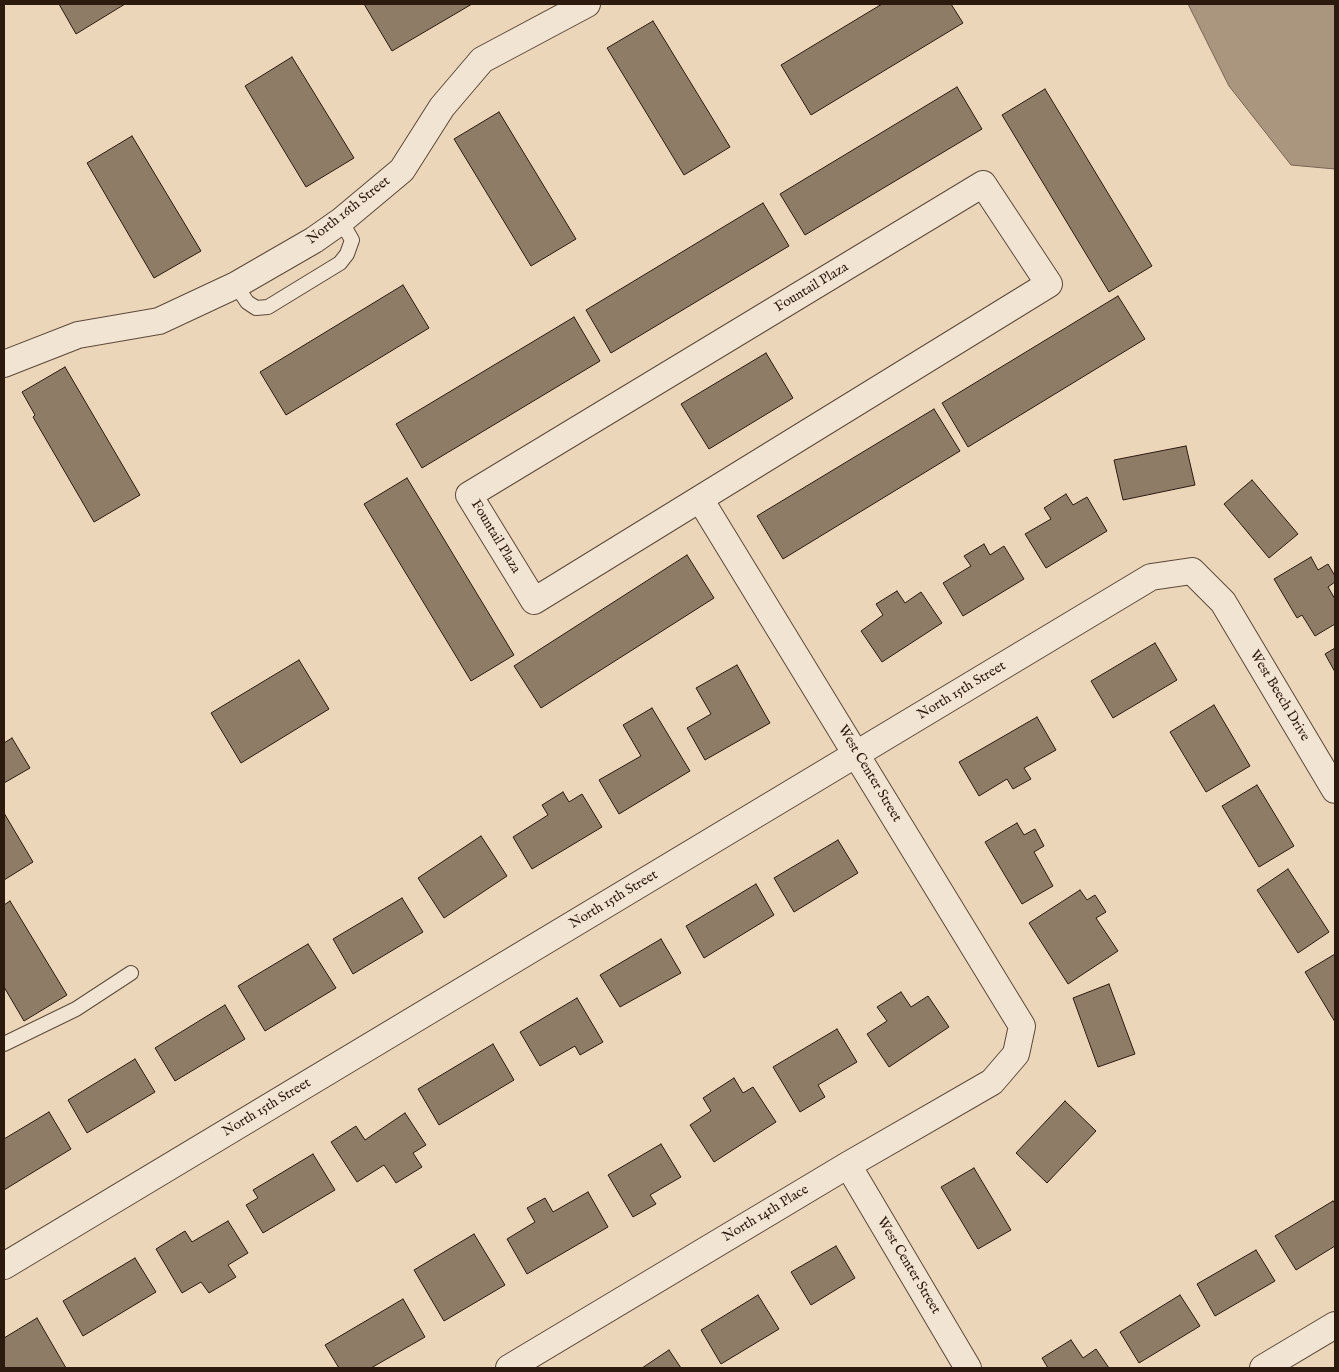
<!DOCTYPE html>
<html>
<head>
<meta charset="utf-8">
<style>
  body { margin:0 }
  #map { position:relative; width:1339px; height:1372px; overflow:hidden; background:#ebd6b9; font-family:"IM FELL English",serif }
  canvas { display:block }
  .frame { position:absolute; inset:0; border:5px solid #2c1a0f; pointer-events:none }
</style>
</head>
<body>
<div id="map">
<canvas width="1339" height="1372"></canvas>
<div class="frame"></div>
</div>
<script>
const c = document.querySelector('canvas').getContext('2d');
c.lineJoin = 'round';
function fillPath(path, color) {
  c.fillStyle = color;
  c.fill(path, 'evenodd');
}
function toPath(rows) {
  const path = new Path2D();
  for (const r of rows) {
    path.moveTo(r[0], r[1]);
    for (let i = 2; i < r.length; i += 2) path.lineTo(r[i], r[i + 1]);
  }
  return path;
}
function trace(path, color, width, dash) {
  c.strokeStyle = color;
  c.lineWidth = width;
  c.lineCap = dash ? 'butt' : 'round';
  c.setLineDash(dash || []);
  c.stroke(path);
}
function drawText(font, color, halo, rows, align = 'center') {
  c.font = font + ' "IM FELL English",serif';
  c.lineWidth = 4;
  c.setLineDash([]);
  c.textBaseline = 'middle';
  c.strokeStyle = halo;
  c.fillStyle = color;
  for (const [text, x, y, turn = 0] of rows) {
    c.save();
    c.translate(x, y);
    c.rotate((+turn || 0) * Math.PI / 180);
    c.textAlign = isNaN(turn) ? turn : align;
    if (halo) c.strokeText(text, 0, 0);
    c.fillText(text, 0, 0);
    c.restore();
  }
}
const water = toPath([
  [1188,4,1335,4,1335,169,1291,165,1229,86,1188,4]
]);
const building = toPath([
  [59,4,125,4,76,34,59,4],
  [364,4,472,4,392,51,364,4],
  [882,4,951,4,963,23,811,115,781,65,882,4],
  [653,21,730,147,684,175,607,48,653,21],
  [292,57,354,158,306,187,245,86,292,57],
  [957,87,982,129,805,235,780,194,957,87],
  [1045,89,1152,266,1109,292,1002,115,1045,89],
  [499,112,576,239,531,266,454,139,499,112],
  [132,136,201,251,154,278,87,163,132,136],
  [763,203,789,246,611,353,586,310,763,203],
  [403,285,429,328,286,415,260,372,403,285],
  [1118,296,1145,339,968,447,942,403,1118,296],
  [574,317,600,361,422,468,396,424,574,317],
  [766,353,793,398,709,449,681,404,766,353],
  [65,367,140,495,94,522,33,417,35,415,22,392,65,367],
  [934,409,960,451,783,559,757,516,934,409],
  [1186,446,1195,485,1123,500,1114,460,1186,446],
  [407,478,514,655,471,681,364,504,407,478],
  [1252,480,1298,534,1269,558,1224,504,1252,480],
  [1066,494,1073,505,1087,497,1107,531,1046,568,1025,534,1051,519,1044,508,1066,494],
  [984,544,990,555,1004,546,1024,579,963,616,943,583,971,566,964,556,984,544],
  [687,555,714,598,541,708,514,666,687,555],
  [1311,557,1318,570,1328,564,1335,576,1335,582,1328,587,1335,599,1335,624,1315,636,1302,615,1297,618,1274,579,1311,557],
  [897,591,905,603,921,592,942,623,882,662,861,631,883,615,876,604,897,591],
  [1155,643,1177,680,1113,718,1091,681,1155,643],
  [1335,648,1335,672,1325,654,1335,648],
  [299,660,329,709,241,763,211,713,299,660],
  [737,665,770,723,705,760,687,728,711,714,696,688,737,665],
  [1214,705,1250,766,1206,792,1170,732,1214,705],
  [652,708,690,771,619,814,599,780,641,756,623,725,652,708],
  [1037,717,1056,750,1024,768,1031,779,1013,789,1007,779,979,796,959,762,1037,717],
  [12,738,30,768,4,783,4,743,12,738],
  [1257,785,1294,846,1259,867,1222,806,1257,785],
  [563,792,569,802,582,794,602,827,532,869,513,837,548,815,542,805,563,792],
  [4,813,33,862,4,880,4,813],
  [1017,823,1024,835,1035,829,1044,846,1034,852,1053,886,1022,904,985,842,1017,823],
  [481,836,507,876,444,918,418,878,481,836],
  [838,840,858,873,794,912,774,878,838,840],
  [1288,869,1329,932,1298,953,1257,890,1288,869],
  [756,884,774,915,704,958,686,926,756,884],
  [1080,890,1087,900,1095,895,1106,912,1096,918,1118,951,1068,984,1029,923,1080,890],
  [402,898,423,932,353,974,333,939,402,898],
  [10,901,67,995,24,1021,4,987,4,905,10,901],
  [661,939,681,973,620,1007,600,975,661,939],
  [308,944,336,988,265,1031,238,986,308,944],
  [1335,954,1335,1022,1305,972,1335,954],
  [1109,984,1135,1054,1098,1067,1073,998,1109,984],
  [901,992,911,1007,928,996,949,1027,889,1067,867,1034,887,1021,877,1007,901,992],
  [577,998,603,1042,580,1055,575,1046,540,1066,520,1032,577,998],
  [225,1005,245,1039,175,1081,155,1048,225,1005],
  [837,1029,857,1062,818,1085,825,1097,800,1112,773,1067,837,1029],
  [493,1044,514,1080,439,1125,418,1089,493,1044],
  [135,1059,155,1092,87,1133,68,1100,135,1059],
  [734,1078,743,1093,753,1087,776,1122,714,1162,690,1125,711,1111,703,1098,734,1078],
  [1065,1101,1096,1131,1047,1183,1016,1153,1065,1101],
  [49,1112,71,1149,4,1190,4,1139,49,1112],
  [405,1113,426,1145,413,1153,422,1167,396,1183,384,1165,357,1182,331,1142,356,1126,365,1140,405,1113],
  [661,1144,681,1177,650,1195,656,1204,633,1217,608,1175,661,1144],
  [313,1154,335,1190,263,1233,246,1205,258,1198,253,1190,313,1154],
  [974,1168,1011,1230,978,1249,941,1187,974,1168],
  [588,1192,608,1227,527,1274,507,1239,535,1222,527,1208,545,1198,553,1212,588,1192],
  [1333,1201,1335,1204,1335,1246,1296,1270,1275,1236,1333,1201],
  [228,1221,248,1253,228,1265,236,1277,209,1293,201,1282,182,1293,156,1249,185,1231,192,1242,228,1221],
  [474,1234,505,1285,444,1321,414,1270,474,1234],
  [836,1246,855,1278,811,1305,791,1272,836,1246],
  [1256,1250,1275,1281,1215,1316,1197,1284,1256,1250],
  [135,1258,156,1292,83,1336,63,1301,135,1258],
  [758,1295,779,1329,721,1364,701,1330,758,1295],
  [1180,1295,1200,1326,1139,1363,1120,1332,1180,1295],
  [403,1299,425,1337,371,1368,339,1368,325,1345,403,1299],
  [37,1318,66,1368,4,1368,4,1338,37,1318],
  [1071,1340,1083,1358,1096,1349,1109,1368,1048,1368,1042,1358,1071,1340],
  [669,1350,681,1368,642,1368,669,1350]
]);
const lane = toPath([
  [236,285,247,302,256,308,268,307,340,263,347,254,352,240,341,221],
  [4,1044,76,1009,131,973]
]);
const street = toPath([
  [983,184,1049,284,534,601,469,495,983,184],
  [4,364,78,335,159,321,236,285,314,240,341,221,402,170,442,107,482,60,587,4],
  [848,1165,968,1368],
  [4,1266,1151,577,1192,571,1223,602,1335,790],
  [509,1368,848,1165,992,1082,1016,1054,1022,1026,700,499],
  [1263,1368,1335,1325]
]);
const streetNames = [
  ["North 16th Street",349,211,-38],
  ["Fountail Plaza",812,288,-31],
  ["Fountail Plaza",495,537,59],
  ["North 15th Street",962,691,-31],
  ["West Beech Drive",1279,696,59],
  ["West Center Street",869,774,59],
  ["North 15th Street",614,900,-31],
  ["North 15th Street",267,1108,-31],
  ["North 14th Place",766,1214,-31],
  ["West Center Street",908,1266,59]
];
fillPath(water, '#aa967f');
trace(water, '#786452', 1);
fillPath(building, '#8f7c67');
trace(building, '#2c1a0f', 1);
trace(lane, '#5c493a', 16);
trace(street, '#5c493a', 28);
trace(lane, '#f2e4d2', 14);
trace(street, '#f2e4d2', 26);
drawText('14px', '#2c1a0f', '#f2e4d2', streetNames);
</script>
</body>
</html>
